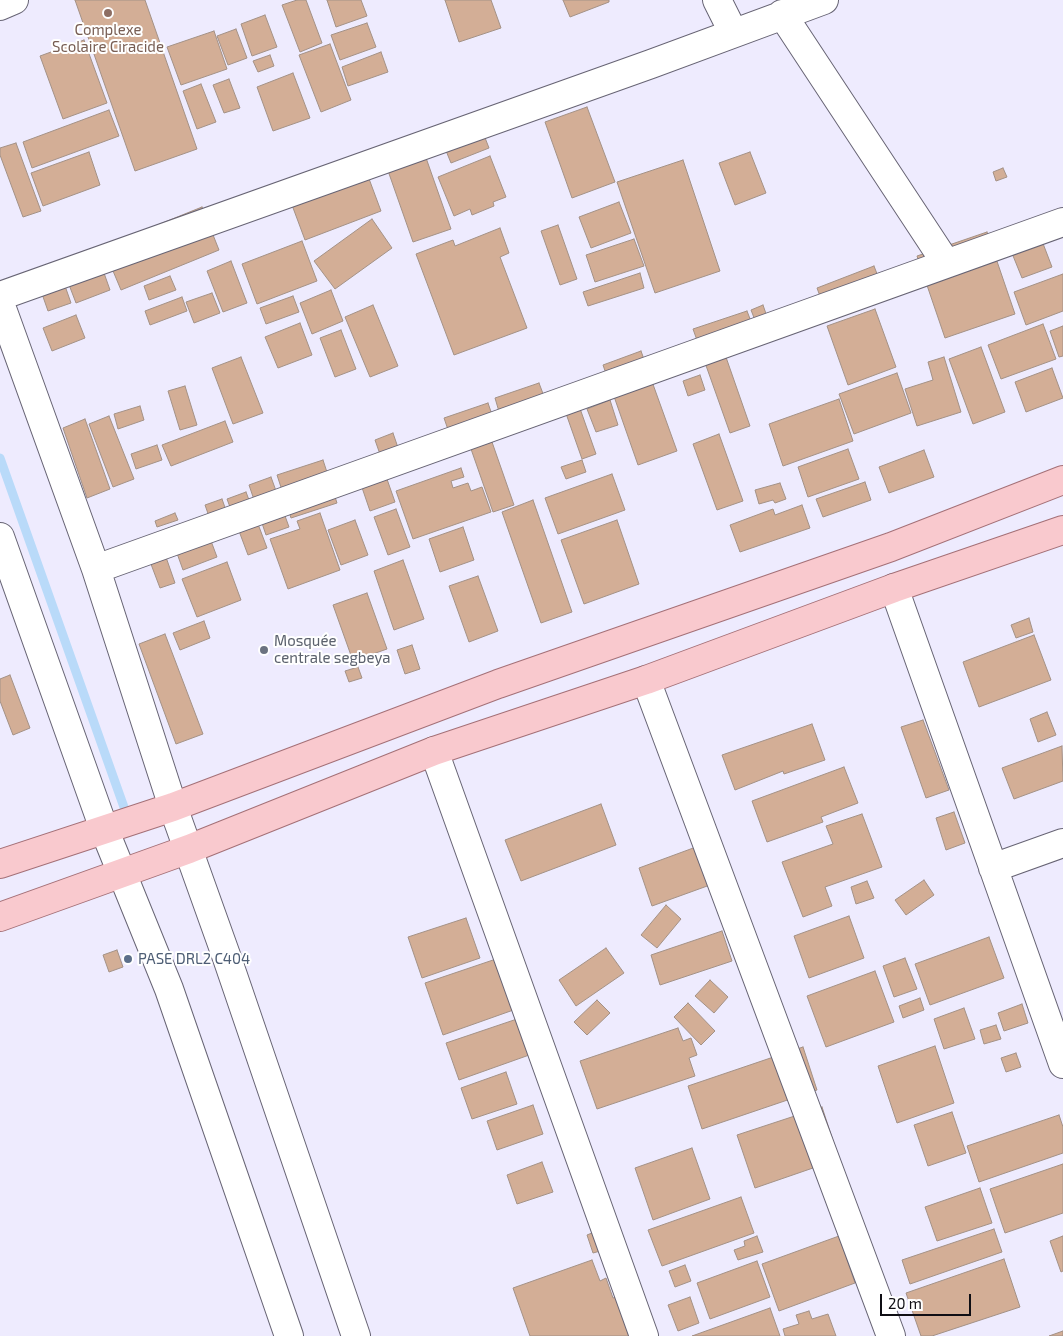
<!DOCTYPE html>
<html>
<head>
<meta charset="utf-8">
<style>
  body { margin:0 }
  #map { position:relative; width:1063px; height:1336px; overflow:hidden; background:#eeebfe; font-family:"Exo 2",sans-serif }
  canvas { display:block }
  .scale { position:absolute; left:880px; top:1294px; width:91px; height:22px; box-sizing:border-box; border:2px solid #0f0e14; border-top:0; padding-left:6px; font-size:15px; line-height:18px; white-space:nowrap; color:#0f0e14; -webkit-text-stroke:4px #fff; paint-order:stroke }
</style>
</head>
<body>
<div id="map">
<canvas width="1063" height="1336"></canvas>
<div class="scale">20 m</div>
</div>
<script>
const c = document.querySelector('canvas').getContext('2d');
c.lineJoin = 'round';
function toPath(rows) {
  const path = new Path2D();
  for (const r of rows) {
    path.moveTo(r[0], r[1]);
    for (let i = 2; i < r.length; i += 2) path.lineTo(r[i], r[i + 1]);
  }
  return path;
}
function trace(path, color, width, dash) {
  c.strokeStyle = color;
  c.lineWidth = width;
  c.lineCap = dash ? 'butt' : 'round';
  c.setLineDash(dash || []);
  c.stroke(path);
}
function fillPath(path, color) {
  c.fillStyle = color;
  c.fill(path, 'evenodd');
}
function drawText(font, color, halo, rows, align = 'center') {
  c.font = font + ' "Exo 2",sans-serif';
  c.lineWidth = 4;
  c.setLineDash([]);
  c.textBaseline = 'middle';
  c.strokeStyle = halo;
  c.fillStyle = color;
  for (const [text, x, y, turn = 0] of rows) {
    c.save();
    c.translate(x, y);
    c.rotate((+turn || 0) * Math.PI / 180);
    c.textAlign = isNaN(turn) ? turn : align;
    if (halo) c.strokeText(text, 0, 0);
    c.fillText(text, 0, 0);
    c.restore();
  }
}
const stream = toPath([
  [0,458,125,810]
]);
const building = toPath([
  [75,0,145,0,197,149,135,171,75,0],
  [297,0,306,0,322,43,300,52,282,5,297,0],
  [327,0,361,0,367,16,336,27,327,0],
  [445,0,491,0,501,28,459,42,445,0],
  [563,0,609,0,609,2,570,17,563,0],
  [265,15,277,47,252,56,241,24,265,15],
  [367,23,376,47,340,60,331,35,367,23],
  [236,29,247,58,228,65,217,36,236,29],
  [214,31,227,69,181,85,167,47,214,31],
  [84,40,107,103,63,119,40,56,84,40],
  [330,44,351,100,321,112,299,55,330,44],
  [381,52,388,72,348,86,342,67,381,52],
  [270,55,274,66,258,72,253,61,270,55],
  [293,73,310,118,273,131,257,87,293,73],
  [229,79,240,108,224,113,213,85,229,79],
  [201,84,216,122,197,129,183,91,201,84],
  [587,107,615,182,572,198,545,122,587,107],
  [109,110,119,136,32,168,23,142,109,110],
  [475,112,489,148,451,163,440,136,456,119,475,112],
  [418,135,451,229,413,242,380,148,418,135],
  [16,143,41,211,23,217,0,155,0,148,16,143],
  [89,152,100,185,43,206,31,173,89,152],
  [750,152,766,193,735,205,719,163,750,152],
  [490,156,506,197,493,202,494,206,472,215,470,209,454,216,438,177,490,156],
  [683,160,720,271,655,293,617,182,683,160],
  [365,168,381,211,305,240,289,197,365,168],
  [1003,168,1007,177,996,181,993,172,1003,168],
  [619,202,631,233,591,248,579,217,619,202],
  [202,207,219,250,121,290,103,247,202,207],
  [372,219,392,248,335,289,314,261,372,219],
  [1034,220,1052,267,1022,278,1003,231,1034,220],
  [558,225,577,279,560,285,541,231,558,225],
  [500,228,509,253,500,257,527,328,454,355,416,254,453,240,455,246,500,228],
  [987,232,1015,314,945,338,917,256,987,232],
  [634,239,644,266,595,282,586,255,634,239],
  [302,241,317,281,257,304,242,264,302,241],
  [90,249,93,258,98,256,110,290,76,303,63,269,83,262,79,253,90,249],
  [231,261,247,303,223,312,207,271,231,261],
  [57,263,71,303,48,311,34,271,57,263],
  [874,266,886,297,828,318,817,288,874,266],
  [640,273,644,288,588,306,583,292,640,273],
  [1063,274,1063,311,1026,325,1014,292,1063,274],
  [170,276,176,290,149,300,144,286,170,276],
  [331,290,343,321,312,334,300,303,331,290],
  [212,293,220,313,194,323,186,302,212,293],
  [293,296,299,312,266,324,260,308,293,296],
  [182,297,187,311,150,325,145,311,182,297],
  [373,305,398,366,370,377,345,317,373,305],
  [763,305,773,334,762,338,751,310,763,305],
  [875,309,896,367,848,385,827,326,875,309],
  [747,311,754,329,720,340,750,426,730,433,693,329,747,311],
  [76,315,85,338,52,351,43,328,76,315],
  [300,323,312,355,278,368,265,337,300,323],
  [1043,324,1056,359,1001,379,988,345,1043,324],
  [1063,326,1063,356,1059,357,1050,331,1063,326],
  [341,330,356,369,335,377,320,338,341,330],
  [981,347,1005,412,973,424,949,359,981,347],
  [641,351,677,451,638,465,603,365,641,351],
  [241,357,263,413,233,424,212,368,241,357],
  [944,357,961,412,917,426,905,389,933,380,928,362,944,357],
  [1052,368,1063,398,1026,412,1015,382,1052,368],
  [897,373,911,413,854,434,839,394,897,373],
  [700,375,705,390,688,396,683,381,700,375],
  [539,383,545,399,500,415,495,398,539,383],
  [185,386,197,425,180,430,168,391,185,386],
  [839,399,853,441,783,466,769,424,839,399],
  [577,400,596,454,582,459,563,405,577,400],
  [610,400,618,425,596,432,587,409,610,400],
  [488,403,498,432,454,447,444,418,488,403],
  [140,406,144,420,118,429,114,414,140,406],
  [109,416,134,479,113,487,89,424,109,416],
  [85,419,110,489,87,498,63,428,85,419],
  [225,421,233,442,171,466,162,445,225,421],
  [393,433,406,471,388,477,375,440,393,433],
  [719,434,743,501,717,510,693,444,719,434],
  [492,442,514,505,493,512,471,449,492,442],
  [157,445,162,460,136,469,131,454,157,445],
  [848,449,859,479,808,497,798,467,848,449],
  [924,450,934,477,889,493,879,467,924,450],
  [323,460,337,503,291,518,277,475,323,460],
  [582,460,586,472,566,479,561,467,582,460],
  [381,462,395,502,370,511,356,470,381,462],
  [461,468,464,477,451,481,453,488,468,483,471,491,482,487,491,512,413,539,396,491,461,468],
  [612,474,625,510,558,534,545,498,612,474],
  [271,477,289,527,266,535,249,485,271,477],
  [865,482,871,500,823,517,816,499,865,482],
  [780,483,786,499,775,503,773,500,759,504,755,490,780,483],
  [246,492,267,548,248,555,227,499,246,492],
  [222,499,234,533,217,539,205,505,222,499],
  [533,500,572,612,541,623,502,512,533,500],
  [802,505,810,528,740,552,730,525,773,509,775,515,802,505],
  [396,509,410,547,388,555,374,517,396,509],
  [175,513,178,520,157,527,155,521,175,513],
  [320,513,340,570,288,589,270,539,300,529,297,521,320,513],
  [355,520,368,555,341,565,328,530,355,520],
  [617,520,639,584,584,604,561,540,617,520],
  [463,527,474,560,440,572,429,539,463,527],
  [208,533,217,557,183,570,174,545,208,533],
  [159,537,175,583,160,588,143,543,159,537],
  [403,560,424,619,394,630,374,571,403,560],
  [227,562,241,600,197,617,182,579,227,562],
  [478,576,498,631,469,642,449,586,478,576],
  [367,593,387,649,353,661,333,605,367,593],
  [1029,618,1033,632,1016,638,1011,625,1029,618],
  [204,621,210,638,180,650,173,633,204,621],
  [165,634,203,734,176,744,139,644,165,634],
  [1034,635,1051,680,979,707,963,662,1034,635],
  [412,645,420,669,405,674,397,650,412,645],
  [358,667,362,678,349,682,345,671,358,667],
  [10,675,30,728,13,735,0,701,0,679,10,675],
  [1047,712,1056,735,1038,742,1030,719,1047,712],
  [923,720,949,790,926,798,901,727,923,720],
  [812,724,825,760,784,774,783,771,735,790,722,755,812,724],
  [1062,746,1063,781,1014,799,1002,768,1062,746],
  [844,767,858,803,821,817,823,822,767,842,752,801,844,767],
  [601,804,616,845,521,881,505,840,601,804],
  [954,812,965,843,946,850,936,818,954,812],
  [862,814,882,867,825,887,832,906,803,917,782,862,833,844,826,826,862,814],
  [696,847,710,885,652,906,639,868,696,847],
  [924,880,934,895,906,915,895,900,924,880],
  [867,881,874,898,856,904,851,887,867,881],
  [666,905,681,919,657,948,641,935,666,905],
  [849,916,864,958,809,978,794,936,849,916],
  [466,918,480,958,422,978,408,937,466,918],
  [722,931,732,961,660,985,651,955,722,931],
  [989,937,1004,978,930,1005,915,964,989,937],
  [606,948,624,973,576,1006,559,980,606,948],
  [117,950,123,967,109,972,103,955,117,950],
  [502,957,519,1008,443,1035,425,983,502,957],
  [905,958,917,989,894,997,883,966,905,958],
  [875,971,894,1022,826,1047,807,996,875,971],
  [710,980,728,997,714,1013,695,996,710,980],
  [920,998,924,1010,903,1018,899,1006,920,998],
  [597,1000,610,1013,587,1035,574,1022,597,1000],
  [688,1003,715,1031,701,1045,674,1017,688,1003],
  [1022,1004,1028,1023,1004,1031,998,1013,1022,1004],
  [964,1008,975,1039,944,1049,934,1019,964,1008],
  [520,1018,532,1054,459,1080,446,1043,520,1018],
  [996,1025,1001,1039,984,1044,980,1030,996,1025],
  [678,1028,683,1041,691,1038,697,1055,689,1058,695,1076,597,1109,580,1061,678,1028],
  [935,1046,954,1103,897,1123,878,1066,935,1046],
  [803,1047,817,1090,702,1129,688,1086,803,1047],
  [1016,1053,1021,1067,1006,1072,1001,1058,1016,1053],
  [506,1072,517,1104,472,1119,461,1088,506,1072],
  [533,1105,543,1134,497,1150,487,1121,533,1105],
  [822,1107,839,1159,755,1188,737,1135,822,1107],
  [952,1112,966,1153,928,1166,914,1125,952,1112],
  [1059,1115,1063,1127,1063,1153,979,1182,967,1146,1059,1115],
  [692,1148,710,1199,653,1220,635,1168,692,1148],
  [542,1162,553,1192,517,1204,507,1175,542,1162],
  [1063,1164,1063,1213,1005,1233,990,1189,1063,1164],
  [980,1188,992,1223,937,1241,925,1207,980,1188],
  [741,1197,754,1233,662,1266,648,1230,741,1197],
  [994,1229,1002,1252,910,1284,902,1260,994,1229],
  [597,1231,604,1250,593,1253,587,1235,597,1231],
  [757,1236,763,1252,738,1260,734,1250,745,1246,744,1241,757,1236],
  [839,1236,855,1283,779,1311,762,1264,839,1236],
  [1063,1236,1063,1271,1061,1272,1050,1241,1063,1236],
  [1004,1259,1020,1307,932,1336,921,1336,906,1293,1004,1259],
  [592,1260,600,1281,606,1278,613,1298,620,1296,634,1336,530,1336,513,1288,592,1260],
  [757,1261,770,1297,710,1319,697,1283,757,1261],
  [685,1265,691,1281,675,1287,669,1271,685,1265],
  [690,1297,699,1323,678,1331,668,1305,690,1297],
  [770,1308,780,1336,692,1336,770,1308],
  [809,1311,812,1319,828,1314,836,1336,785,1336,783,1329,799,1324,796,1315,809,1311],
  [1063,1331,1063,1336,1049,1336,1063,1331]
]);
const minor = toPath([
  [717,0,733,32],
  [0,6,14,0],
  [782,14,946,263],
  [0,296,651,64,824,0],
  [0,303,96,569,173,807,227,958,356,1336],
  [0,537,104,829,169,989,289,1336],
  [96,569,1063,222],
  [894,588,1063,1064],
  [646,680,891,1336],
  [434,751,644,1336],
  [993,868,1063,843]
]);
const major = toPath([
  [0,864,173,807,498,684,891,547,1063,480],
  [0,917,189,849,434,751,646,680,894,588,1063,530]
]);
const markers = [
  [108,13,5,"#8d6e63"],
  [264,650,5,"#6b7280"],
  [128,959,5,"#5c6f8a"]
];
const educationNames = [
  ["Complexe",108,30],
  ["Scolaire Ciracide",108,47]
];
const worshipNames = [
  ["Mosquée",274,641],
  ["centrale segbeya",274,658]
];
const serviceNames = [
  ["PASE DRL2 C404",138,959]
];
trace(stream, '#b9daf9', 9);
fillPath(building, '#d3ae96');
trace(building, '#a39186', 1);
trace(minor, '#676474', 30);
trace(major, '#a47077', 30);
trace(minor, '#fff', 28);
trace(major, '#f9c9ce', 28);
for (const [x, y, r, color] of markers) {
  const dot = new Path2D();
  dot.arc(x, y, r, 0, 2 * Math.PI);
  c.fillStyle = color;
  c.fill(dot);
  trace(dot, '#fff', 2);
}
drawText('15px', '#785e54', '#fff', educationNames);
drawText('15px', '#5b616d', '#fff', worshipNames, 'left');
drawText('15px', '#4e5e75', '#fff', serviceNames, 'left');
</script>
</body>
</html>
